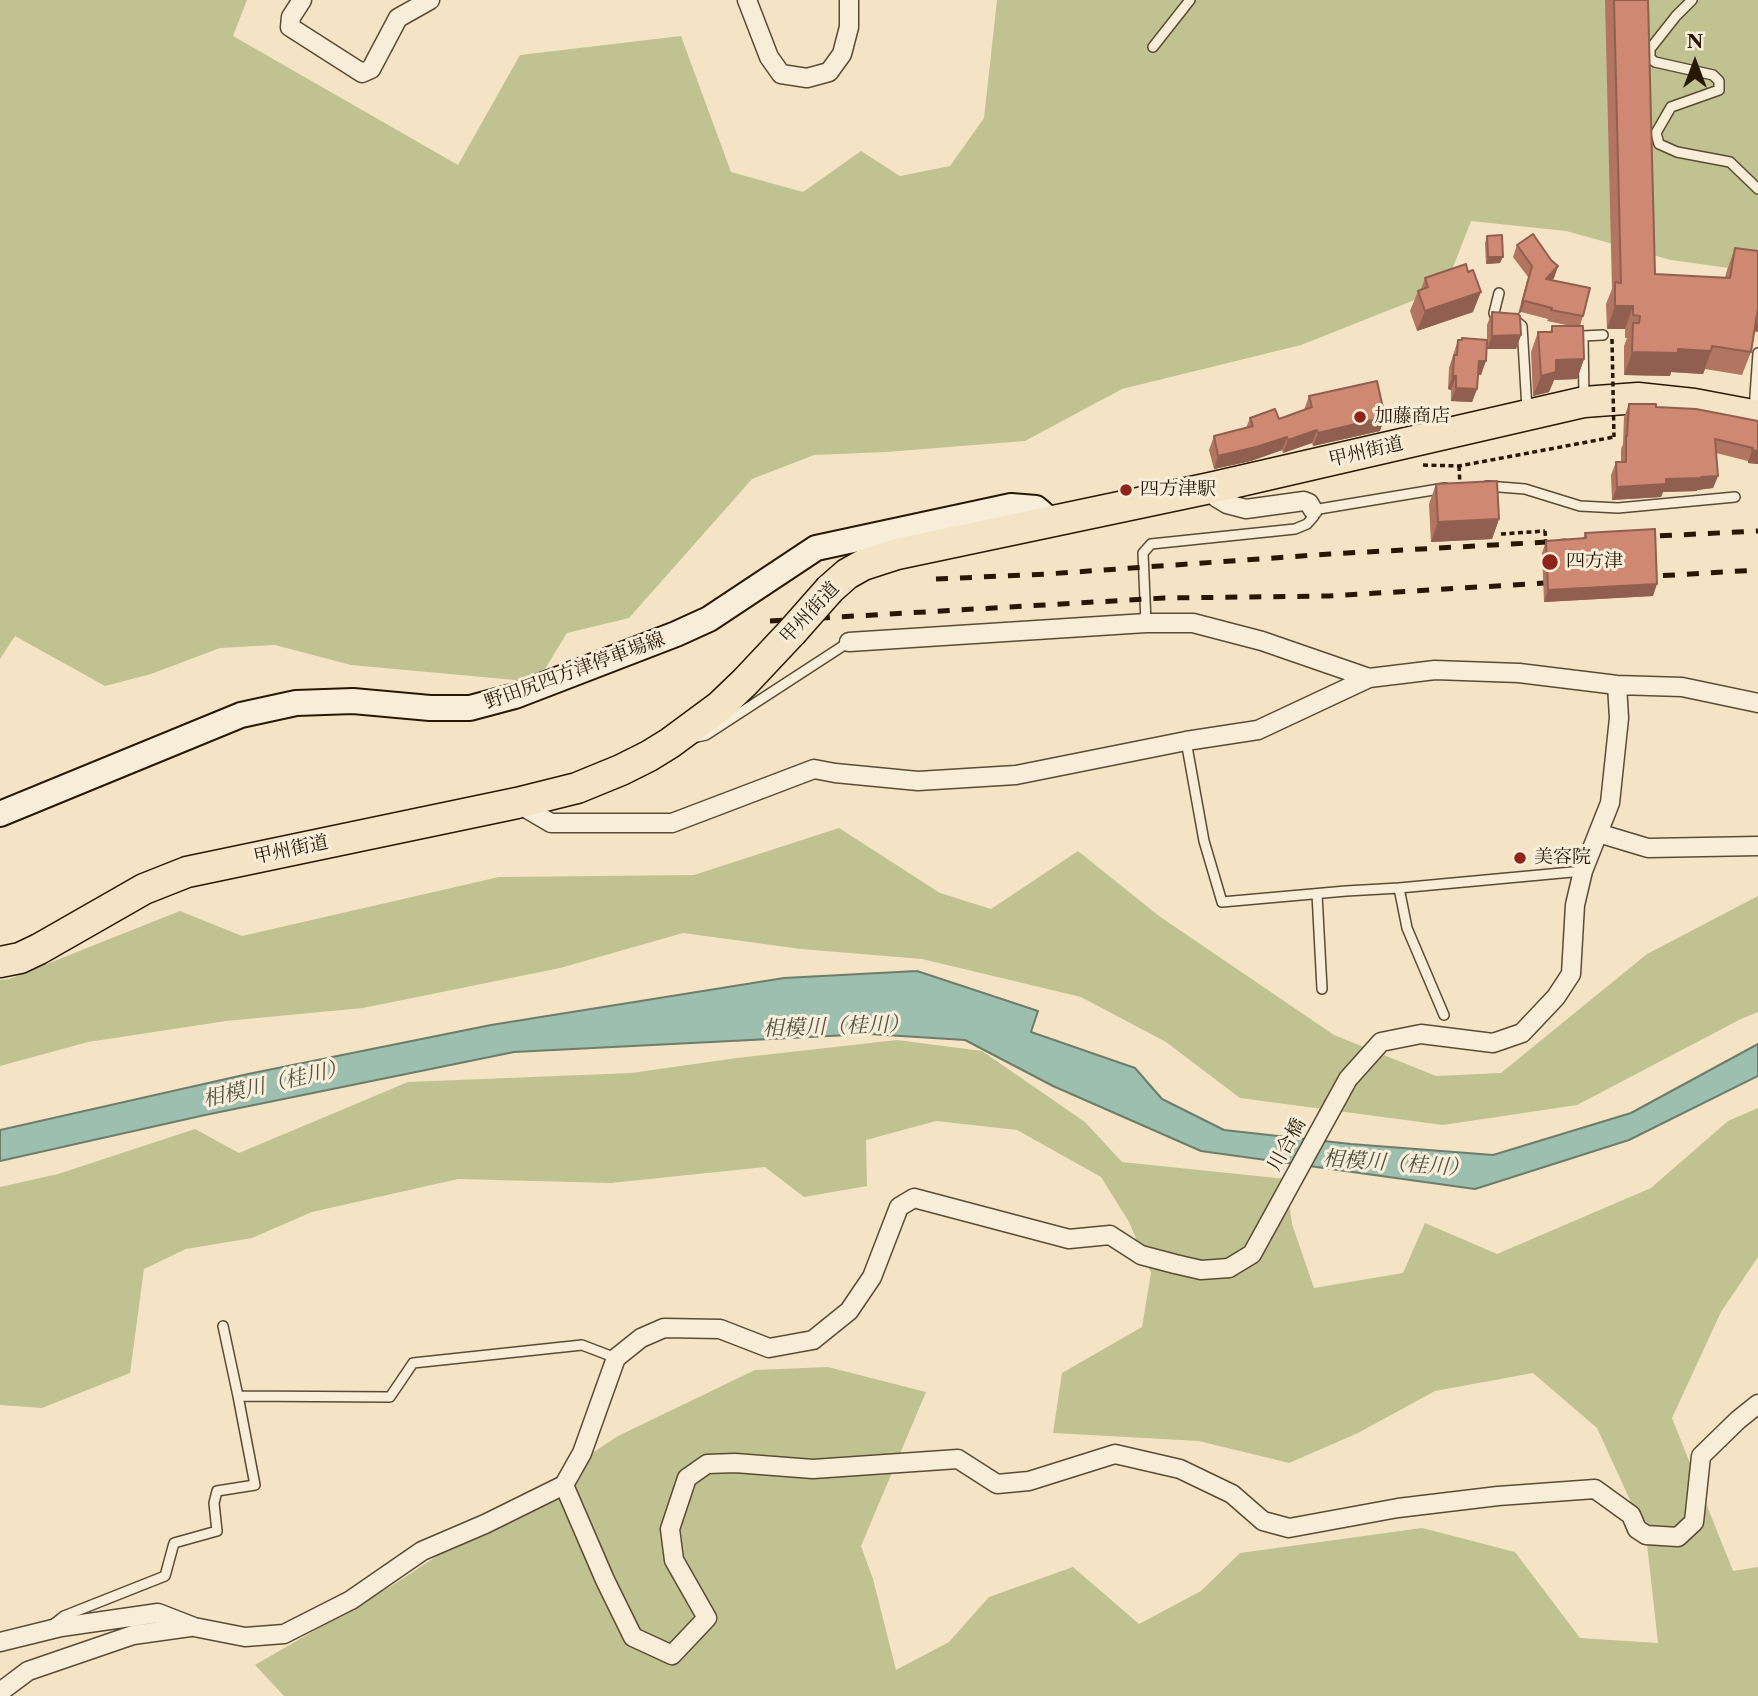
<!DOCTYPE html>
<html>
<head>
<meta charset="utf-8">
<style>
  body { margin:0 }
  #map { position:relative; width:1758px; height:1696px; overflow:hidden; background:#f4e4c5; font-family:"Libre Caslon Text",serif }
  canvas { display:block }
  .north { position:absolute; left:1660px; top:28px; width:70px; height:70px; -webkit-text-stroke:5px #f8edd9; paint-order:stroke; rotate:0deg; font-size:19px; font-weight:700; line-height:28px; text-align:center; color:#281803 }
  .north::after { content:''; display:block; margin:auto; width:24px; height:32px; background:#281803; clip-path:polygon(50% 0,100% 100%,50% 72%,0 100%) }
</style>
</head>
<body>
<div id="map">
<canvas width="1758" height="1696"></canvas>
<div class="north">N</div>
</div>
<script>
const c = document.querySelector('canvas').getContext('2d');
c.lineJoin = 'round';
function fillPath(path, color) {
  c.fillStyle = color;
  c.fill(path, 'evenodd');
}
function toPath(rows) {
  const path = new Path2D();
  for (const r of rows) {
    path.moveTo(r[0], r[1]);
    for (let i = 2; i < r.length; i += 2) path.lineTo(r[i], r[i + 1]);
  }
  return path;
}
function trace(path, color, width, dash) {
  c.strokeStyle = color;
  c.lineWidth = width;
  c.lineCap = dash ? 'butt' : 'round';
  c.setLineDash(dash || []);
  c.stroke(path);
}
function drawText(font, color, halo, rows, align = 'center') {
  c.font = font + ' "Libre Caslon Text","Noto Serif JP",serif';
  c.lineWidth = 6;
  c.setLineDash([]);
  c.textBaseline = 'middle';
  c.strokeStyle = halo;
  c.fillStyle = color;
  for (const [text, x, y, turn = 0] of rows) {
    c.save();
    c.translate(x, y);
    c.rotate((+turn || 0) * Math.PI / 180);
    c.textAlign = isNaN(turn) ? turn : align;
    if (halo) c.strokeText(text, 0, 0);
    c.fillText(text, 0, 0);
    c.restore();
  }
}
const green = toPath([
  [0,0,247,0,233,36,458,165,520,55,681,36,731,172,803,192,861,151,900,176,950,166,984,118,997,0,1758,0,1758,272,1671,260,1566,231,1471,221,1445,288,1301,345,1122,389,1025,441,886,452,814,455,752,479,629,618,567,633,537,682,351,665,275,645,220,648,151,674,105,686,15,636,0,659],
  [839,828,940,893,991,909,1078,851,1159,916,1334,1035,1436,1076,1501,1073,1647,954,1758,896,1758,1012,1741,1019,1577,1105,1443,1125,1240,1098,1166,1042,1081,997,922,959,801,949,683,933,560,968,363,1008,226,1021,88,1042,0,1066,0,980,9,979,180,911,242,936,499,877,694,875],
  [897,1040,982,1051,1085,1122,1122,1162,1286,1179,1292,1224,1314,1288,1403,1273,1425,1223,1497,1254,1651,1188,1728,1121,1758,1108,1758,1257,1721,1312,1672,1418,1733,1571,1758,1567,1758,1696,284,1696,255,1665,393,1585,618,1436,755,1370,828,1367,926,1392,861,1546,873,1579,896,1670,949,1642,989,1597,1073,1567,1139,1624,1201,1591,1240,1553,1422,1528,1515,1552,1580,1638,1658,1643,1646,1535,1597,1428,1533,1373,1435,1391,1358,1433,1289,1463,1199,1441,1053,1433,1062,1373,1142,1327,1151,1273,1129,1222,1101,1177,1017,1130,936,1121,866,1140,867,1186,804,1197,765,1167,611,1183,458,1179,312,1212,252,1238,186,1249,144,1269,130,1373,42,1408,0,1405,0,1187,58,1174,195,1129,239,1153,408,1082,631,1073,737,1058]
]);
const water = toPath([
  [917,971,1038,1011,1031,1032,1135,1068,1162,1099,1224,1130,1351,1144,1493,1155,1631,1113,1758,1044,1758,1076,1629,1140,1475,1189,1201,1151,1053,1086,965,1040,869,1034,514,1052,205,1115,0,1161,0,1130,248,1074,491,1025,784,978,917,971]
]);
const path = toPath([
  [1423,465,1459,466,1614,437],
  [1459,466,1460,485],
  [1501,534,1545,531]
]);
const service = toPath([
  [1692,0,1676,16,1650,49,1650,58,1655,62,1713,75,1719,81,1719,90,1671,107,1656,133,1659,144,1677,152,1730,162,1758,189],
  [1153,47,1190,0],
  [1499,319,1496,319,1494,313,1499,293],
  [1513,321,1516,321,1522,326,1527,409],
  [1584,397,1583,336,1603,335],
  [1754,410,1758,353],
  [1487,486,1525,489,1580,506,1618,508,1735,497],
  [1146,623,1143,553,1151,544,1295,529,1307,524,1314,516,1313,510,1445,488],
  [697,737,706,735,849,642],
  [1186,741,1204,841,1222,902,1346,891,1399,888,1407,928,1444,1015],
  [1399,888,1583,871],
  [1317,894,1322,989],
  [223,1326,238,1396,390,1397,413,1363,582,1345,616,1358],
  [55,1623,64,1616,165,1576,174,1543,217,1531,214,1503,217,1491,255,1485,238,1396]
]);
const minor = toPath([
  [302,0,291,17,290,27,362,73,371,69,398,18,430,0],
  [747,0,769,57,781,74,807,78,829,72,842,54,849,27,849,0],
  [1210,488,1217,498,1227,504,1246,509,1304,501,1309,503,1313,510],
  [849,642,1146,623,1193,623,1262,641,1369,678],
  [517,803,551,823,672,823,814,769,835,773,918,781,1016,775,1186,741,1258,730,1369,678,1435,670,1519,673,1617,685,1682,687,1758,703],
  [1598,833,1648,848,1758,846],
  [564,1485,605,1580,633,1637,672,1655,707,1618,674,1560,670,1529,687,1478,707,1464,735,1463,813,1469,958,1459,997,1484,1029,1481,1115,1454,1180,1469,1232,1494,1263,1521,1289,1528,1398,1508,1498,1496,1595,1489,1631,1515,1637,1529,1646,1535,1678,1537,1694,1522,1701,1456,1738,1420,1758,1404],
  [0,1642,61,1627,158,1613,194,1627,245,1637,284,1634,351,1600,422,1551,485,1524,564,1485,582,1453,616,1358,641,1338,664,1328,720,1329,769,1348,813,1340,849,1311,872,1277,899,1207,914,1198,1069,1239,1110,1235,1141,1255,1175,1264,1201,1270,1229,1268,1252,1254,1348,1079,1381,1042,1421,1034,1493,1043,1522,1033,1556,997,1571,974,1575,905,1583,871,1610,803,1619,718,1617,685],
  [0,1692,28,1671,133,1635,190,1627]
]);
const secondary = toPath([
  [0,814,241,715,296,703,353,701,430,708,470,708,515,696,676,634,709,619,816,548,1011,506,1036,508,1052,522]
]);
const trunk = toPath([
  [830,589,847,574,863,565,897,554,1210,488,1584,402,1638,398,1694,404,1758,416],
  [0,962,20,958,39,949,144,889,187,872,517,803,577,788,621,770,649,756,670,743,720,706,745,682,792,632]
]);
const rail = toPath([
  [1636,537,1758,531],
  [1639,577,1758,570],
  [936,579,1047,574,1330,554,1566,541],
  [770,621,1164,598,1329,596,1562,582]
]);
const pathBridge = toPath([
  [1612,339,1614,437],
  [1545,531,1546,544]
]);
const trunkBridge = toPath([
  [792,632,830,589]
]);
const wall = toPath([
  [1605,0,1648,0,1655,274,1725,278,1727,270,1735,248,1754,331,1751,352,1742,375,1705,369,1703,374,1671,372,1670,376,1624,375,1624,346,1627,338,1625,338,1625,329,1607,329,1606,304,1612,289],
  [1487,236,1500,263,1486,264,1485,243],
  [1517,245,1551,260,1558,266,1554,278,1552,280,1583,316,1580,326,1584,359,1577,379,1554,380,1549,392,1533,396,1531,352,1538,332,1550,332,1552,326,1571,326,1547,321,1548,319,1521,312,1518,314,1521,335,1516,349,1487,349,1481,375,1478,375,1477,389,1472,402,1451,401,1451,390,1448,389,1449,368,1458,340,1461,340,1462,338,1487,340,1487,325,1492,312,1518,314,1528,277,1513,257],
  [1425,278,1473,312,1417,331,1410,311,1418,291,1421,289],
  [1309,396,1380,431,1313,446,1312,443,1283,453,1282,450,1251,461,1214,469,1209,450,1214,436,1246,428,1250,418,1279,419,1304,410],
  [1629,404,1758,421,1758,464,1748,463,1748,461,1716,453,1718,476,1713,488,1697,490,1697,491,1663,492,1661,497,1612,500,1611,475,1616,462,1621,462,1621,449,1623,444,1624,417],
  [1436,484,1499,519,1492,539,1431,542,1429,504],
  [1585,533,1653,596,1544,602,1542,553,1546,541,1583,539]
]);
const shadedWall = toPath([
  [1488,257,1503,257,1500,263,1486,264],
  [1558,266,1554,278,1542,290,1546,279],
  [1481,292,1473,312,1417,331,1425,311],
  [1525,301,1521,312,1518,315,1522,303],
  [1615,306,1633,306,1625,329,1607,329],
  [1758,308,1758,332,1750,331],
  [1521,335,1516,349,1487,349,1492,336],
  [1678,349,1711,351,1703,374,1671,372,1670,376,1624,375,1632,352],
  [1584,359,1577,379,1554,380,1549,392,1533,396,1541,376,1556,360],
  [1479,361,1486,361,1481,375,1474,374],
  [1453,376,1456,376,1451,390,1448,389],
  [1456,388,1477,389,1472,402,1451,401],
  [1385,417,1380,431,1313,446,1318,433],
  [1317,430,1312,443,1283,453,1288,440],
  [1287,437,1282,450,1251,461,1214,469,1218,456],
  [1752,450,1758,451,1758,464,1748,463],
  [1718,476,1713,488,1697,490,1697,491,1663,492,1661,497,1612,500,1617,487,1666,479],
  [1499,519,1492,539,1431,542,1438,522],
  [1657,584,1653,596,1544,602,1548,590]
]);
const building = toPath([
  [1614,0,1648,0,1655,274,1730,278,1735,248,1758,251,1758,308,1751,352,1712,346,1711,351,1678,349,1678,353,1632,352,1633,323,1639,323,1640,316,1633,315,1633,306,1615,306,1615,282,1621,283,1614,0],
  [1533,234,1551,260,1558,266,1546,279,1590,288,1583,316,1551,310,1552,308,1525,301,1522,303,1532,266,1517,245,1533,234],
  [1502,235,1503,257,1488,257,1487,236,1502,235],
  [1466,264,1468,272,1473,270,1481,292,1425,311,1418,291,1428,287,1425,278,1466,264],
  [1492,312,1518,314,1520,316,1521,335,1492,336,1492,312],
  [1552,326,1583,326,1584,359,1556,360,1556,372,1541,376,1538,332,1552,332,1552,326],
  [1462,338,1487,340,1486,361,1479,361,1477,389,1456,388,1456,376,1453,376,1454,355,1457,355,1458,340,1462,340,1462,338],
  [1377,381,1385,417,1318,433,1317,430,1288,440,1287,437,1256,447,1218,456,1214,436,1253,426,1250,418,1275,409,1279,419,1312,407,1309,396,1377,381],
  [1629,404,1656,404,1656,407,1696,409,1758,421,1758,451,1752,450,1753,448,1715,439,1718,476,1701,477,1701,478,1666,479,1666,484,1617,487,1616,462,1626,462,1626,436,1627,436,1629,404],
  [1497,481,1499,519,1438,522,1436,484,1497,481],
  [1655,529,1657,584,1548,590,1546,541,1586,538,1585,533,1655,529]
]);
const markers = [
  [1360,417,7,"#8f2418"],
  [1126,490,7,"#8f2418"],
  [1550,562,9,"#8f2418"],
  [1520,858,7,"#8f2418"]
];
const poiNames = [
  ["加藤商店",1374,417],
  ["四方津駅",1140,490],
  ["四方津",1566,562],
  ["美容院",1534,858]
];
const streetNames = [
  ["甲州街道",1366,452,-13],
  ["甲州街道",810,613,-47],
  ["野田尻四方津停車場線",575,671,-20],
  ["甲州街道",291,850,-12],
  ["川合橋",1287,1145,-61]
];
const waterNames = [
  ["相模川（桂川）",836,1027,-2],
  ["相模川（桂川）",275,1084,-13],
  ["相模川（桂川）",1396,1164,4]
];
fillPath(green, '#c0c291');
fillPath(water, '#9dbfaf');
trace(water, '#6e7c6a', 2);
trace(service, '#5b4b34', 12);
trace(minor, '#5b4b34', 21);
trace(secondary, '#281803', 28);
trace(trunk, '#281803', 33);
trace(path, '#281803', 3.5, [5, 3.5]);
trace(service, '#f8edd9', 9);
trace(minor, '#f8edd9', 18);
trace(secondary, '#f8edd9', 24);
trace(trunk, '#f4e4c5', 30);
trace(rail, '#281803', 5, [12, 12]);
trace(trunkBridge, '#281803', 33, []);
trace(pathBridge, '#281803', 3.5, [5, 3.5]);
trace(trunkBridge, '#f4e4c5', 30);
fillPath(wall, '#b27562');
fillPath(shadedWall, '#915f50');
fillPath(building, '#cf8872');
trace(building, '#915f50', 2);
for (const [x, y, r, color] of markers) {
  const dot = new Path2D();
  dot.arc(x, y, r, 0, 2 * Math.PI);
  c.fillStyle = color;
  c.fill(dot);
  trace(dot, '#f8edd9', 2.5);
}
drawText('19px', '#281803', '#f8edd9', poiNames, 'left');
drawText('19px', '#281803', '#f8edd9', streetNames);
drawText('italic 21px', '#51523f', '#f8edd9', waterNames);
</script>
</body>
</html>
